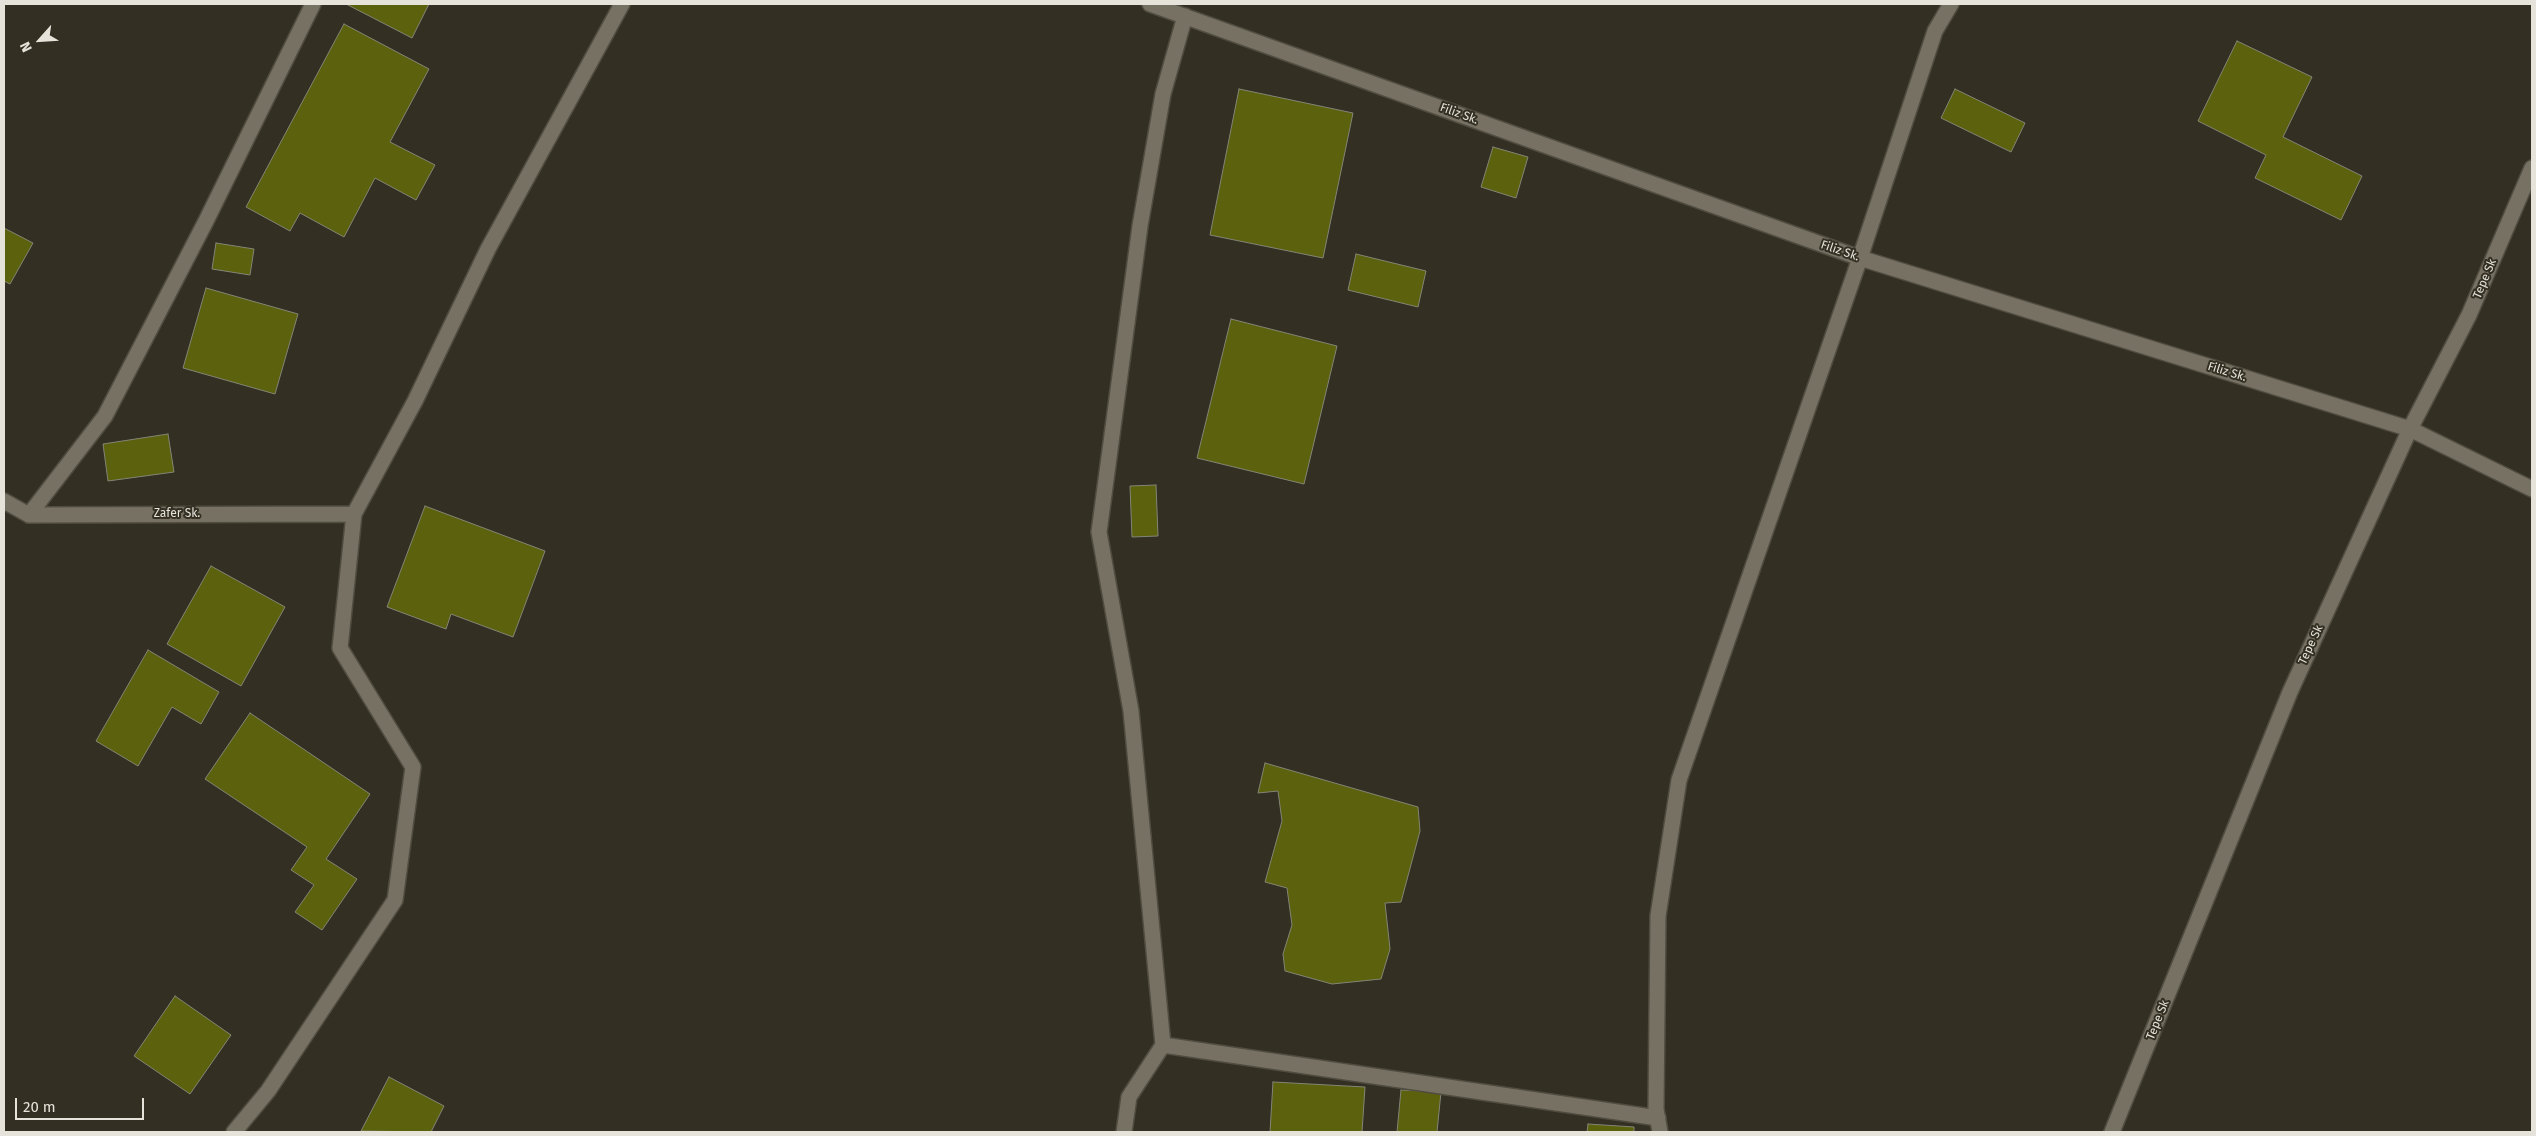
<!DOCTYPE html>
<html>
<head>
<meta charset="utf-8">
<style>
  body { margin:0 }
  #map { position:relative; width:2536px; height:1136px; overflow:hidden; background:#332f22; font-family:"Fira Sans",sans-serif }
  canvas { display:block }
  .frame { position:absolute; inset:0; border:5px solid #e5e3da; pointer-events:none }
  .north { position:absolute; left:15px; top:15px; width:50px; height:50px; -webkit-text-stroke:4px #332f22; paint-order:stroke; rotate:244deg; font-size:14px; font-weight:700; line-height:20px; text-align:center; color:#e5e3da }
  .north::after { content:''; display:block; margin:auto; width:18px; height:22px; background:#e5e3da; clip-path:polygon(50% 0,100% 100%,50% 72%,0 100%) }
  .scale { position:absolute; left:15px; top:1098px; width:129px; height:22px; box-sizing:border-box; border:2px solid #e5e3da; border-top:0; padding-left:6px; font-size:15px; line-height:18px; white-space:nowrap; color:#e5e3da; -webkit-text-stroke:4px #332f22; paint-order:stroke }
</style>
</head>
<body>
<div id="map">
<canvas width="2536" height="1136"></canvas>
<div class="frame"></div>
<div class="north">N</div>
<div class="scale">20 m</div>
</div>
<script>
const c = document.querySelector('canvas').getContext('2d');
c.lineJoin = 'round';
function fillPath(path, color) {
  c.fillStyle = color;
  c.fill(path, 'evenodd');
}
function toPath(rows) {
  const path = new Path2D();
  for (const r of rows) {
    path.moveTo(r[0], r[1]);
    for (let i = 2; i < r.length; i += 2) path.lineTo(r[i], r[i + 1]);
  }
  return path;
}
function trace(path, color, width, dash) {
  c.strokeStyle = color;
  c.lineWidth = width;
  c.lineCap = dash ? 'butt' : 'round';
  c.setLineDash(dash || []);
  c.stroke(path);
}
function drawText(font, color, halo, rows, align = 'center') {
  c.font = font + ' "Fira Sans",sans-serif';
  c.lineWidth = 4;
  c.setLineDash([]);
  c.textBaseline = 'middle';
  c.strokeStyle = halo;
  c.fillStyle = color;
  for (const [text, x, y, turn = 0] of rows) {
    c.save();
    c.translate(x, y);
    c.rotate((+turn || 0) * Math.PI / 180);
    c.textAlign = isNaN(turn) ? turn : align;
    if (halo) c.strokeText(text, 0, 0);
    c.fillText(text, 0, 0);
    c.restore();
  }
}
const building = toPath([
  [346,4,429,4,412,38,346,4],
  [344,24,429,69,390,142,435,165,416,200,375,178,344,237,300,213,290,231,246,207,344,24],
  [2237,41,2312,77,2283,137,2362,176,2341,220,2255,178,2266,155,2198,121,2237,41],
  [1239,89,1353,113,1323,258,1210,235,1239,89],
  [1955,89,2025,123,2011,152,1941,118,1955,89],
  [1493,147,1528,157,1516,198,1481,187,1493,147],
  [4,228,33,243,10,284,4,281,4,228],
  [216,243,254,249,250,275,212,269,216,243],
  [1356,254,1426,271,1418,307,1348,290,1356,254],
  [206,288,298,314,275,394,183,368,206,288],
  [1231,319,1337,346,1304,484,1197,458,1231,319],
  [168,434,174,472,108,481,103,444,168,434],
  [1156,485,1158,536,1132,537,1130,486,1156,485],
  [425,506,545,551,513,637,451,614,446,629,387,607,425,506],
  [211,566,285,607,241,686,167,644,211,566],
  [148,650,219,692,201,724,172,707,138,766,96,741,148,650],
  [250,713,370,794,326,859,357,879,322,930,295,912,314,885,291,870,307,847,205,779,250,713],
  [1265,763,1418,807,1420,831,1401,902,1385,903,1390,949,1381,979,1332,984,1285,971,1283,954,1292,925,1287,888,1265,882,1282,821,1278,791,1258,793,1265,763],
  [175,996,231,1035,190,1094,134,1056,175,996],
  [389,1077,444,1106,431,1132,361,1131,389,1077],
  [1273,1082,1365,1087,1362,1132,1270,1132,1273,1082],
  [1401,1090,1441,1092,1437,1132,1397,1132,1401,1090],
  [1588,1124,1634,1127,1634,1132,1587,1132,1588,1124]
]);
const minor = toPath([
  [1150,4,1860,258,2410,429,2532,489],
  [4,501,29,515,354,514],
  [29,515,105,416,206,221,313,4],
  [1163,1045,1658,1118],
  [234,1132,268,1091,395,900,413,767,340,648,354,514,415,401,488,249,622,4],
  [1124,1132,1129,1097,1163,1045,1131,711,1099,532,1140,226,1163,94,1185,16],
  [1660,1132,1656,1109,1658,916,1679,780,1860,258,1935,31,1951,4],
  [2112,1132,2290,692,2410,429,2469,315,2532,168]
]);
const streetNames = [
  ["Filiz Sk.",1459,114,20],
  ["Filiz Sk.",1840,251,19],
  ["Tepe Sk",2485,279,-67],
  ["Filiz Sk.",2227,372,17],
  ["Zafer Sk.",177,514],
  ["Tepe Sk",2311,645,-65],
  ["Tepe Sk",2158,1020,-68]
];
fillPath(building, '#5b610c');
trace(building, '#838676', 1);
trace(minor, '#504c40', 18);
trace(minor, '#767162', 15);
drawText('12px', '#e5e3da', '#332f22', streetNames);
</script>
</body>
</html>
